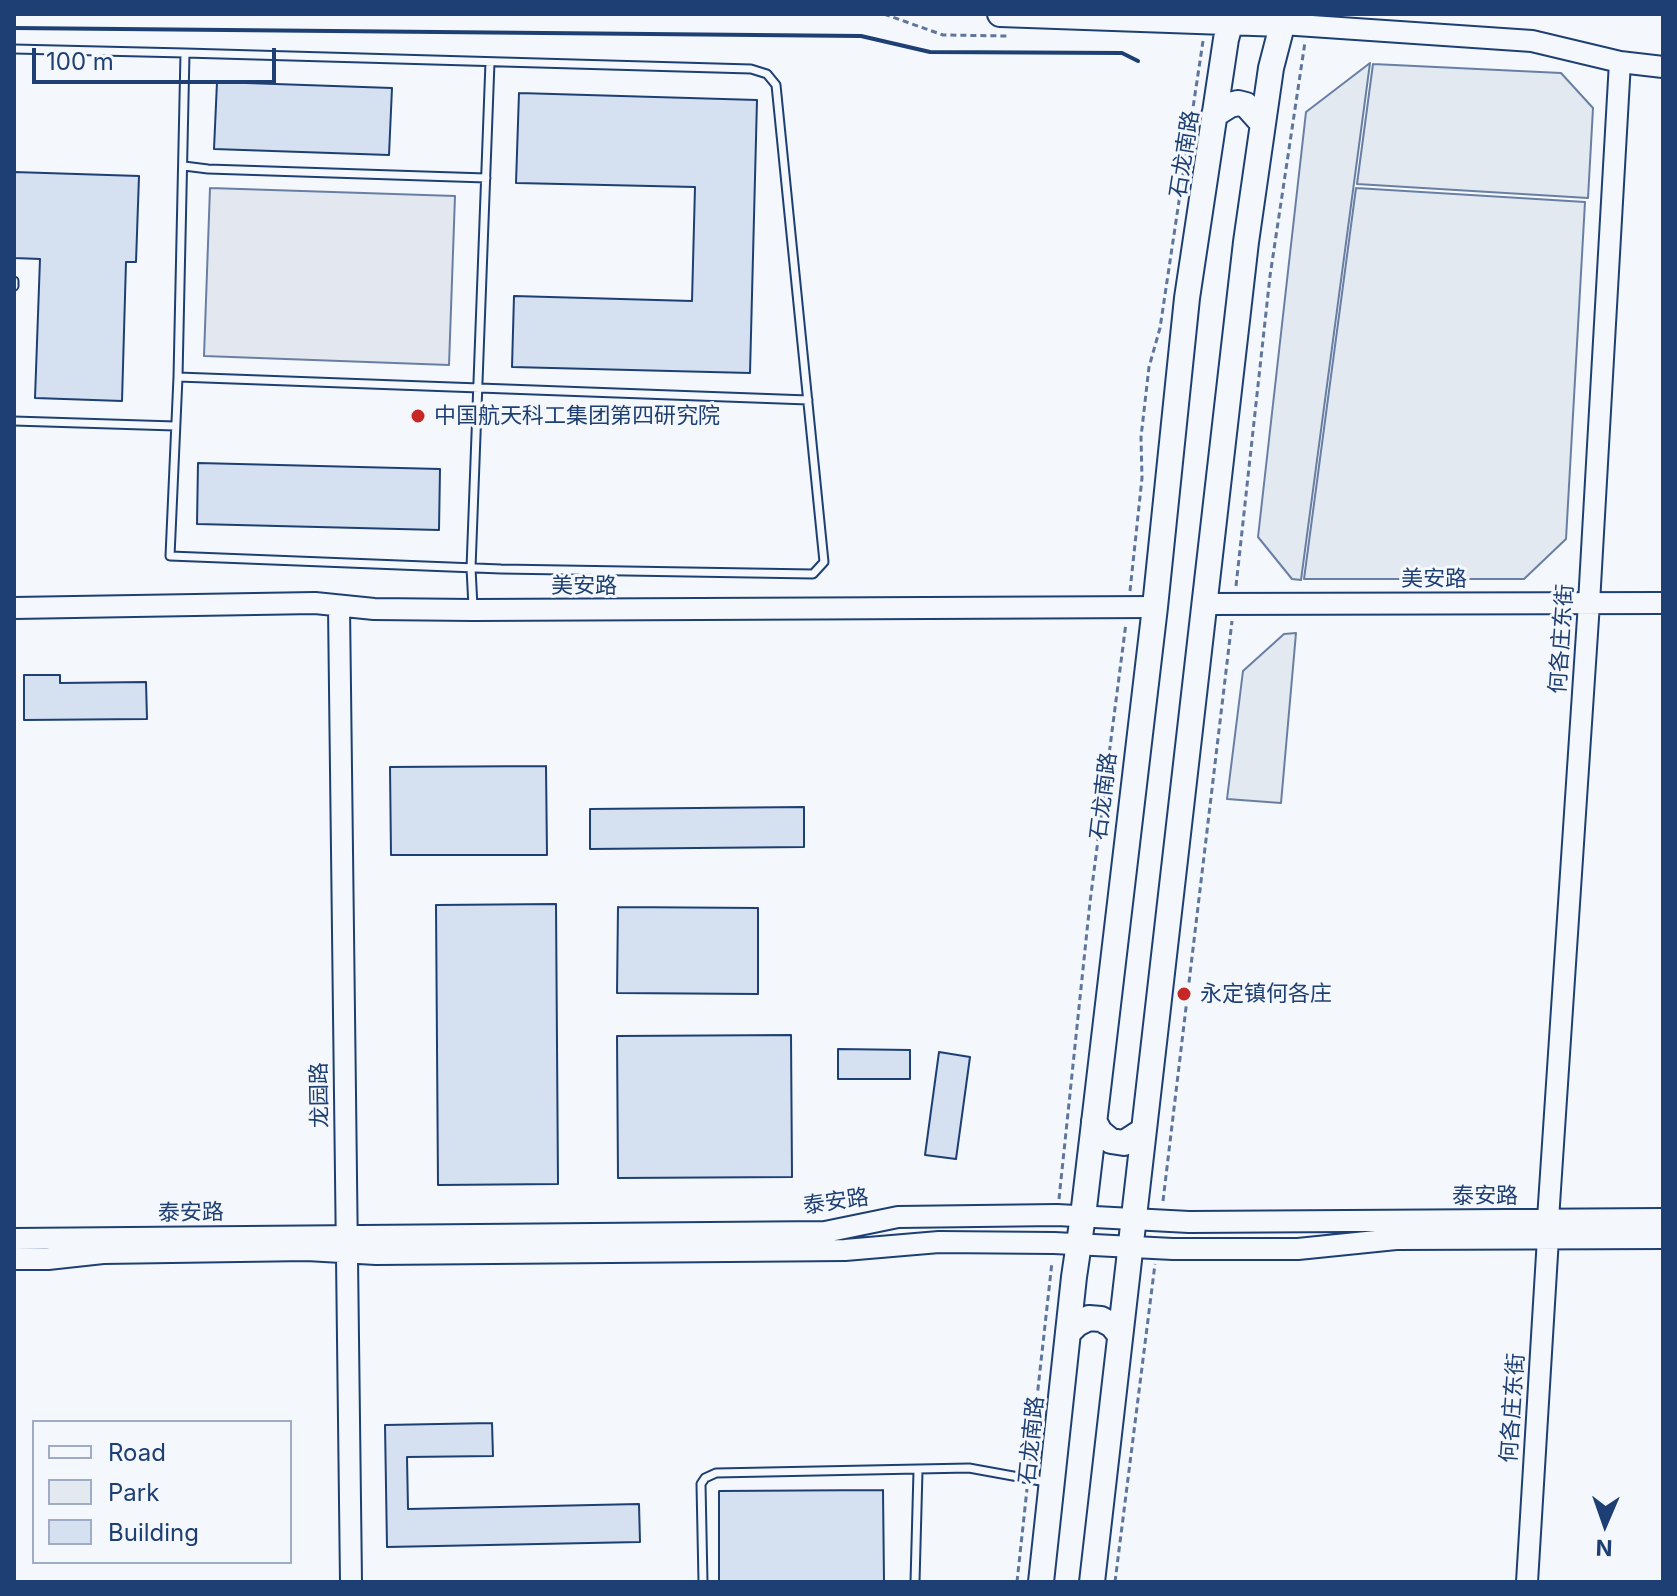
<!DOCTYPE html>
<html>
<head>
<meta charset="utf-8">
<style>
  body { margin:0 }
  #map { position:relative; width:1677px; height:1596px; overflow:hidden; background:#f4f7fb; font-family:Inter,sans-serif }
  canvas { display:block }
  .frame { position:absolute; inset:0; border:16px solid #1d3f73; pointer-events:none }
  .legend { position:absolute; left:32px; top:1420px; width:260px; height:144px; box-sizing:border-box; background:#f4f7fb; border:2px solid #9eadc5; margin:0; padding:10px 14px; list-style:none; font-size:24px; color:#1d3f73 }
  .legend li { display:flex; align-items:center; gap:16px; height:40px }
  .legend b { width:40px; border:2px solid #9eadc5 }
  .north { position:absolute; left:1565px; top:1484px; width:80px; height:80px; -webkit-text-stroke:6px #f4f7fb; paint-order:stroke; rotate:182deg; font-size:22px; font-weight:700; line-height:32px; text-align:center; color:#1d3f73 }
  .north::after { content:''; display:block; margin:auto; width:28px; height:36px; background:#1d3f73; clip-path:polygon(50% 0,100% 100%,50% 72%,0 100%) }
  .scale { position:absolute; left:32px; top:48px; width:244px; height:36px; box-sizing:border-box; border:4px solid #1d3f73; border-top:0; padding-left:10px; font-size:24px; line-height:28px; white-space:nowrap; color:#1d3f73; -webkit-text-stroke:6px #f4f7fb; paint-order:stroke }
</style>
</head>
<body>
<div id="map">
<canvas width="1677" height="1596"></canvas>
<div class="frame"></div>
<ul class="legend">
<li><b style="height:10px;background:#f4f7fb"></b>Road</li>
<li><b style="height:22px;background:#e3e9f0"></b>Park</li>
<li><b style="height:22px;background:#d5e0f0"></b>Building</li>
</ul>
<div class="north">N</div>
<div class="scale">100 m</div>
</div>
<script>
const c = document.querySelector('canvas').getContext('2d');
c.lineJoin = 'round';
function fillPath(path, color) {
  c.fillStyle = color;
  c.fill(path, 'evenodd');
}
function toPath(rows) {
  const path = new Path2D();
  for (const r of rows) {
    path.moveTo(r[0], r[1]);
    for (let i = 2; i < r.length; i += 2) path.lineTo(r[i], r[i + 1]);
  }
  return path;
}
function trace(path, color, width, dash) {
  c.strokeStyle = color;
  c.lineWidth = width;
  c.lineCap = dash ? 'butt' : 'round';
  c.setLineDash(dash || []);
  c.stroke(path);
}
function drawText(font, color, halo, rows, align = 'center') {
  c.font = font + ' Inter,"Noto Sans SC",sans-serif';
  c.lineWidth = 6;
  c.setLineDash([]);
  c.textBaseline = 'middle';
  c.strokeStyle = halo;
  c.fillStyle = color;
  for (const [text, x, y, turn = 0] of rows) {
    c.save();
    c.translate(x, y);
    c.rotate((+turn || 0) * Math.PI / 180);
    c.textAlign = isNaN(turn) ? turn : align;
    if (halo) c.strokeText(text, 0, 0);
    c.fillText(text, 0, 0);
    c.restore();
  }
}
const green = toPath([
  [1370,63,1301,580,1292,579,1258,537,1306,112,1370,63],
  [1373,64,1561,73,1593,108,1588,198,1357,184,1373,64],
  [1356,188,1585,202,1566,539,1524,579,1304,579,1356,188],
  [1296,633,1281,803,1227,799,1243,671,1284,634,1296,633]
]);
const parking = toPath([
  [210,188,455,196,449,365,204,356,210,188]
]);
const building = toPath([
  [217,82,392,88,389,155,214,149,217,82],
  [519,93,757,100,750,373,512,367,514,296,692,301,695,187,516,183,519,93],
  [14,172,139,176,136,262,126,262,122,401,35,398,40,259,14,258,14,172],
  [198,463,440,469,439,530,197,524,198,463],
  [24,675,60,675,60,683,146,682,147,719,24,720,24,675],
  [546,766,547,855,391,855,390,767,546,766],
  [804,807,804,847,590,849,590,809,804,807],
  [556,904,558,1184,438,1185,436,905,556,904],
  [618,907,758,908,758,994,617,993,618,907],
  [791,1035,792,1177,618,1178,617,1036,791,1035],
  [838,1049,910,1050,910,1079,838,1079,838,1049],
  [939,1052,970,1057,956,1159,925,1155,939,1052],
  [492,1423,493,1456,407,1457,408,1509,639,1504,640,1542,387,1547,385,1425,492,1423],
  [883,1490,884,1582,719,1582,719,1491,883,1490]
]);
const path = toPath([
  [884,14,943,35,1008,36],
  [1236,586,1270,276,1305,42],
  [1130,591,1142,478,1141,437,1149,367,1160,328,1203,41],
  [1059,1199,1090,902,1126,623],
  [1163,1201,1232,621],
  [1029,1470,1052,1262],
  [1017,1582,1027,1489],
  [1115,1582,1155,1264]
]);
const lane = toPath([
  [14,49,185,53,178,377,170,556,501,569,813,574,824,562,776,85,767,74,751,69,185,53],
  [184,166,208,169,486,178],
  [14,281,14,286],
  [178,377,808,400],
  [14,421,175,426],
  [473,607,471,568,490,62],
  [703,1582,701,1484,705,1478,716,1473,969,1468,1046,1482],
  [915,1582,918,1471]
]);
const secondary = toPath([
  [1282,24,1532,41,1620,62,1663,67],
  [1206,604,1663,603],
  [339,607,351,1582],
  [14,608,315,603,374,609,473,610,1155,607],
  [1548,1219,1589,603,1620,62],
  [14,1239,825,1232,898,1217,1057,1215,1189,1222,1663,1219],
  [14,1259,48,1259,103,1253,307,1250,376,1254,845,1250,939,1242,1054,1243,1173,1249,1298,1249,1396,1239,1663,1238],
  [1527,1582,1548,1238]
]);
const primary = toPath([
  [1000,14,1282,24],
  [1214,115,1230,105,1238,103,1246,105,1263,124],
  [1094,1121,1100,1132,1111,1141,1124,1143,1144,1130],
  [1068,1333,1077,1324,1089,1318,1101,1319,1112,1325,1120,1335],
  [1041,1582,1074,1277,1083,1216,1155,607,1187,298,1226,39,1233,14],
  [1092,1582,1246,242,1271,68,1285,14]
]);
const wall = toPath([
  [14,28,861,36,930,52,1122,53,1138,61]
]);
const markers = [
  [418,416,8,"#c62828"],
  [1184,994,8,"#c62828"]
];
const streetNames = [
  ["石龙南路",1185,154,-81],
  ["美安路",1434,579],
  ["美安路",584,586],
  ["何各庄东街",1562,639,-86],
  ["石龙南路",1104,796,-83],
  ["龙园路",320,1095,-91],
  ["泰安路",1485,1196],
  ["泰安路",836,1202,-8],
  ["泰安路",191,1213,-1],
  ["何各庄东街",1513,1408,-86],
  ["石龙南路",1032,1440,-84]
];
const poiNames = [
  ["中国航天科工集团第四研究院",434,416],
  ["永定镇何各庄",1200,994]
];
fillPath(green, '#e3e9f0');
trace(green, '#687fa3', 2);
fillPath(parking, '#e3e8f0');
trace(parking, '#687fa3', 2);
fillPath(building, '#d5e0f0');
trace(building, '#1d3f73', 2);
trace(lane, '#1d3f73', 11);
trace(secondary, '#1d3f73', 24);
trace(primary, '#1d3f73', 28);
trace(path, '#5e769c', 3, [6, 4]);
trace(lane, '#f4f7fb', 7);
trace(secondary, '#f4f7fb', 20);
trace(primary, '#f4f7fb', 24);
trace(wall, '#1d3f73', 4);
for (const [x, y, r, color] of markers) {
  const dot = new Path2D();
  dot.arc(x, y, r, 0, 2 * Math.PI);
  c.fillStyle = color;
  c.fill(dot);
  trace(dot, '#f4f7fb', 3);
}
drawText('22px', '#1d3f73', '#f4f7fb', streetNames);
drawText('22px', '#1d3f73', '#f4f7fb', poiNames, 'left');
</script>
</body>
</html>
